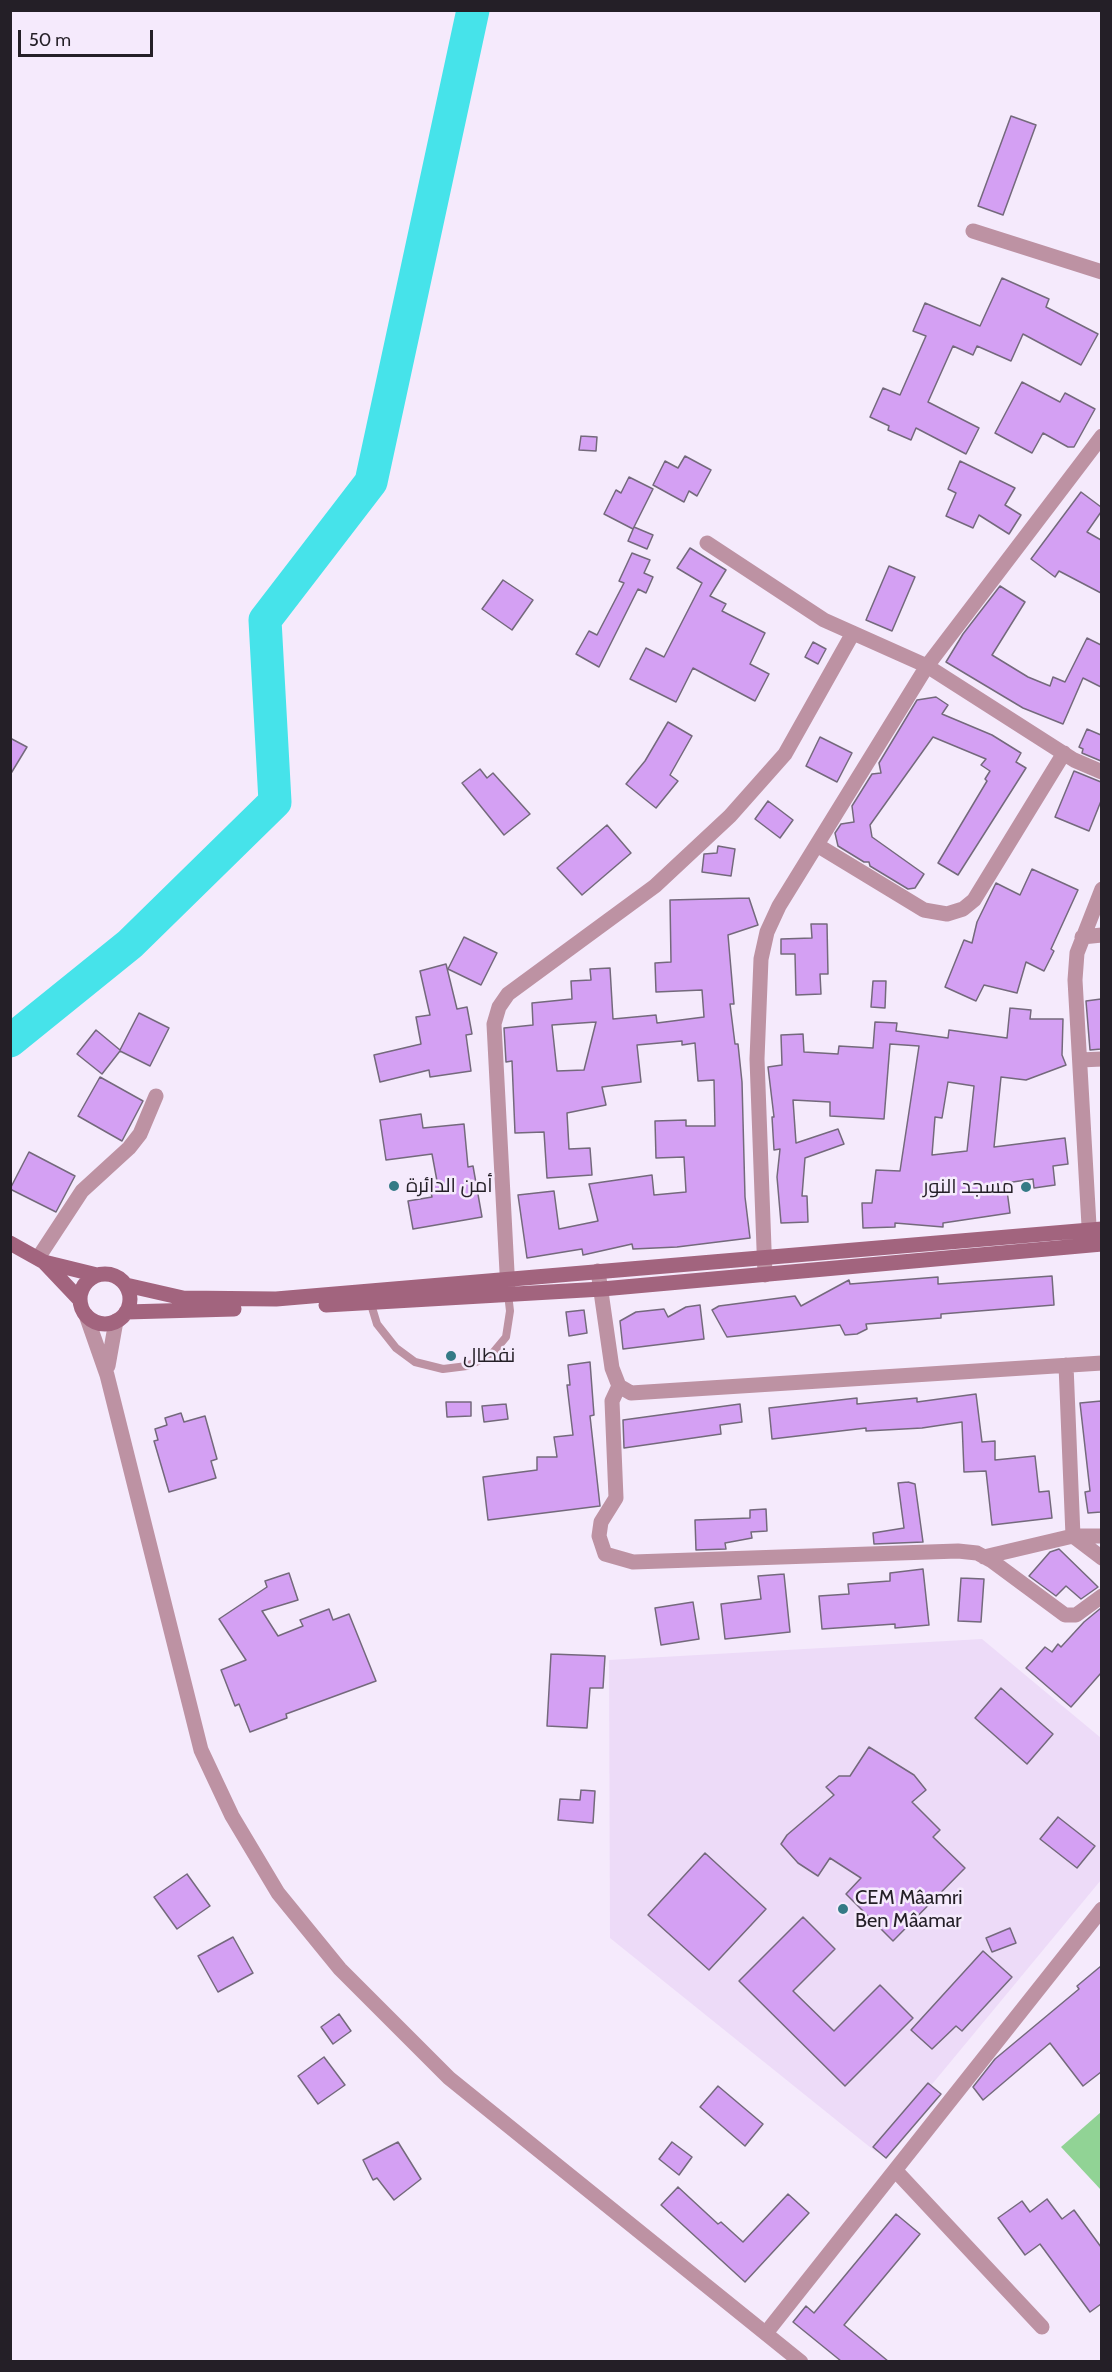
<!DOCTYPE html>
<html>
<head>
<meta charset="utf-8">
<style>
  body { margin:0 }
  #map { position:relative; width:1112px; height:2372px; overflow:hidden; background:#f5eafc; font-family:Cabin,sans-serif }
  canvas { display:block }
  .frame { position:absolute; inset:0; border:12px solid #241f27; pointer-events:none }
  .scale { position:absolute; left:18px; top:30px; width:135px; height:27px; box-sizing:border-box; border:3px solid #241f27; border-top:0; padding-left:8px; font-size:18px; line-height:21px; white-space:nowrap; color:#241f27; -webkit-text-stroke:4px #f5eafc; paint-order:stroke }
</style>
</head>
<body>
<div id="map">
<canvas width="1112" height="2372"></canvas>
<div class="frame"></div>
<div class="scale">50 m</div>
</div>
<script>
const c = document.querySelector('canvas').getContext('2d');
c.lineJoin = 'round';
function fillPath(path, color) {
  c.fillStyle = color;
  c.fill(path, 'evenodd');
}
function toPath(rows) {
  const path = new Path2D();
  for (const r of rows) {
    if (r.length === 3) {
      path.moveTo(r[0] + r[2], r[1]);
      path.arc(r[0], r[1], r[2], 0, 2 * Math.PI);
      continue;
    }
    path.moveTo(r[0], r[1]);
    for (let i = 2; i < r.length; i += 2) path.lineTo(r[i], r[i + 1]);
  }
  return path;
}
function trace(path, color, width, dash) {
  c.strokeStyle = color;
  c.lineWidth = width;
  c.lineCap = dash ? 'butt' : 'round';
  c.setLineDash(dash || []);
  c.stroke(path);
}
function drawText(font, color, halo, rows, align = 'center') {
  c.font = font + ' Cabin,Cairo,sans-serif';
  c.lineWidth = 5;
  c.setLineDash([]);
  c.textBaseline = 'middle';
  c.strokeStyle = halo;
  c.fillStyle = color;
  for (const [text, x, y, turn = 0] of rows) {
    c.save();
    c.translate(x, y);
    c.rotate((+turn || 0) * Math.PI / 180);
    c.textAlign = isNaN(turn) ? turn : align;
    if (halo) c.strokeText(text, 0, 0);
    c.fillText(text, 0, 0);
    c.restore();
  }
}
const built = toPath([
  [982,1639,1101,1738,1101,1880,876,2152,610,1938,609,1660]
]);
const green = toPath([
  [1101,2112,1101,2190,1061,2147]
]);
const river = toPath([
  [10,1041,130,944,275,802,265,620,371,482,473,10]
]);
const building = toPath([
  [1011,116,1036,125,1003,215,978,206,1011,116],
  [1002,278,1049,299,1046,307,1098,334,1081,365,1023,334,1011,361,977,346,973,355,953,346,928,402,979,428,966,454,916,428,911,440,888,430,889,426,870,417,883,388,900,395,926,336,913,331,925,303,980,326,1002,278],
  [1022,382,1060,402,1065,393,1095,409,1074,447,1068,447,1043,433,1032,453,995,433,1022,382],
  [581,436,597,437,596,451,579,450,581,436],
  [685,456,711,470,697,496,689,491,684,502,653,485,665,461,678,468,685,456],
  [960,461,1015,488,1005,505,1021,515,1009,534,979,515,973,528,946,516,956,493,948,489,960,461],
  [629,477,653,489,633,529,604,514,616,490,621,493,629,477],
  [1081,492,1101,507,1101,512,1087,532,1101,540,1101,593,1059,571,1055,577,1031,559,1081,492],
  [634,527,653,535,647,549,628,541,634,527],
  [690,548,726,570,710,596,726,604,722,611,765,633,750,664,769,674,755,701,693,668,676,702,630,679,646,648,664,657,702,583,677,568,690,548],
  [632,553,650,560,644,573,653,577,646,593,638,589,599,667,576,654,589,631,597,635,624,583,619,581,632,553],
  [889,566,915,577,892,631,866,620,889,566],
  [503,580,533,600,512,630,482,609,503,580],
  [1000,586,1025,602,992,655,1028,677,1050,686,1053,677,1065,682,1087,638,1101,645,1101,687,1083,678,1063,724,1023,708,946,662,963,634,1000,586],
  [813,642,826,649,818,664,805,657,813,642],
  [936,697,948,705,942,714,992,735,1021,753,1016,762,1026,768,958,875,938,863,987,781,985,779,990,771,981,765,986,759,933,737,870,825,872,837,924,874,915,888,908,889,870,866,869,862,864,862,838,846,835,833,841,824,854,822,852,806,872,774,881,773,879,763,917,700,936,697],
  [668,722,692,736,670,775,678,781,656,808,626,784,645,761,668,722],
  [1087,729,1101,735,1101,761,1082,753,1083,749,1079,747,1087,729],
  [820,737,852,753,837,782,806,766,820,737],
  [10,738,27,747,10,775,10,738],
  [480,769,487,778,493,773,530,814,504,835,462,783,480,769],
  [1074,771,1101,782,1101,801,1089,831,1055,817,1074,771],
  [768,801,793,820,780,838,755,819,768,801],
  [607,825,631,853,582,895,557,868,607,825],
  [718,846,735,849,731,876,702,872,704,854,717,853,718,846],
  [1032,869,1078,890,1051,949,1054,951,1044,971,1026,962,1017,993,984,985,976,1001,945,987,964,940,972,943,977,922,996,883,1020,895,1032,869],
  [749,898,758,925,728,935,734,1004,730,1004,735,1044,738,1044,742,1082,745,1197,750,1238,677,1247,633,1249,632,1244,583,1255,582,1249,527,1258,518,1195,554,1191,559,1229,598,1221,589,1184,652,1175,654,1195,686,1192,684,1157,656,1158,655,1121,686,1120,686,1126,715,1126,714,1080,698,1081,695,1043,682,1045,682,1041,637,1045,641,1082,602,1087,606,1105,567,1113,569,1149,590,1148,592,1175,547,1178,544,1132,515,1133,512,1061,506,1062,504,1028,533,1025,532,1003,572,999,571,981,591,980,590,969,610,968,613,1019,656,1015,657,1023,704,1017,702,990,656,992,655,963,671,962,670,900,749,898],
  [596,1022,584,1070,557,1071,552,1025,596,1022],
  [811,924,827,924,828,974,820,974,821,994,796,995,795,954,781,954,781,939,812,938,811,924],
  [464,937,497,953,481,985,448,969,464,937],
  [446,964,457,1009,467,1007,472,1034,466,1035,471,1071,430,1077,429,1070,380,1082,374,1055,421,1044,416,1017,430,1015,420,971,446,964],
  [873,981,886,981,885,1008,871,1007,873,981],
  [1101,999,1101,1049,1090,1050,1086,1001,1101,999],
  [1010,1008,1031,1010,1030,1019,1063,1019,1062,1055,1066,1065,1026,1080,1001,1077,994,1147,1065,1138,1068,1164,1053,1166,1055,1185,1034,1188,1033,1179,1006,1183,1010,1213,943,1223,943,1227,895,1223,895,1227,863,1228,862,1203,872,1203,876,1170,900,1171,919,1046,890,1044,884,1119,830,1116,830,1102,793,1100,796,1143,838,1129,844,1144,805,1158,802,1196,807,1196,808,1222,781,1223,777,1177,780,1149,774,1150,772,1117,774,1117,768,1067,782,1065,781,1035,803,1034,804,1052,838,1054,839,1046,873,1048,875,1022,897,1023,896,1031,948,1038,949,1030,1007,1038,1010,1008],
  [948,1082,974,1086,967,1151,932,1155,935,1117,942,1118,948,1082],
  [139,1013,169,1028,150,1066,120,1051,102,1074,77,1054,96,1030,120,1050,139,1013],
  [100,1077,143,1101,122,1141,78,1116,100,1077],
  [421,1114,423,1128,464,1124,468,1167,473,1166,482,1217,413,1229,408,1201,432,1197,429,1183,437,1181,432,1154,386,1160,380,1120,421,1114],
  [29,1152,75,1176,56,1212,10,1189,29,1152],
  [1052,1276,1054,1305,941,1314,941,1318,866,1324,867,1329,857,1334,845,1335,840,1325,727,1337,712,1310,719,1306,795,1296,801,1306,849,1280,850,1284,938,1277,938,1284,1052,1276],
  [700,1305,704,1339,623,1349,620,1321,636,1312,664,1309,668,1317,686,1307,700,1305],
  [584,1310,587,1333,569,1336,566,1312,584,1310],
  [590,1362,594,1415,590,1416,600,1506,488,1520,483,1477,537,1470,537,1457,557,1457,554,1437,573,1435,567,1385,570,1385,568,1365,590,1362],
  [976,1394,982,1442,995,1441,995,1460,1035,1456,1039,1492,1049,1491,1052,1518,992,1525,986,1471,964,1472,962,1422,922,1428,866,1431,866,1428,772,1439,769,1408,857,1398,857,1404,917,1398,917,1402,976,1394],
  [1101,1401,1101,1512,1088,1513,1085,1492,1090,1491,1080,1403,1101,1401],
  [446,1402,471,1402,471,1416,447,1417,446,1402],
  [506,1404,508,1419,484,1422,482,1406,506,1404],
  [740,1404,742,1422,720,1425,721,1434,624,1448,623,1420,740,1404],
  [181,1413,184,1422,205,1416,217,1459,211,1461,216,1478,169,1492,154,1441,158,1440,155,1429,167,1425,165,1418,181,1413],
  [908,1482,915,1484,923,1542,874,1544,873,1533,904,1528,898,1483,908,1482],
  [766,1509,767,1531,751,1532,752,1538,725,1543,726,1549,696,1550,695,1520,750,1518,750,1510,766,1509],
  [1059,1549,1098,1587,1081,1599,1066,1586,1056,1596,1029,1576,1050,1552,1059,1549],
  [923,1569,929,1625,895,1628,895,1624,822,1629,819,1596,849,1594,848,1584,890,1581,890,1573,923,1569],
  [289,1573,298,1600,262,1611,278,1636,303,1626,300,1620,329,1609,333,1620,349,1614,376,1681,286,1714,287,1718,250,1732,239,1704,235,1706,221,1670,246,1660,219,1619,267,1587,265,1581,289,1573],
  [784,1574,790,1632,725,1639,721,1604,761,1599,758,1576,784,1574],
  [961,1578,984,1579,981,1622,958,1621,961,1578],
  [693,1602,699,1639,661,1645,655,1608,693,1602],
  [1101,1608,1101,1673,1071,1707,1026,1668,1045,1647,1052,1652,1058,1644,1061,1647,1084,1622,1101,1608],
  [551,1654,605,1656,603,1688,590,1688,587,1728,547,1726,551,1654],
  [1001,1688,1053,1734,1027,1764,975,1718,1001,1688],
  [869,1747,914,1775,926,1790,912,1802,940,1830,933,1837,965,1868,893,1941,846,1894,861,1878,830,1858,818,1876,798,1863,781,1844,787,1835,834,1795,826,1787,839,1776,850,1776,869,1747],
  [581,1790,595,1791,593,1823,558,1820,560,1799,580,1800,581,1790],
  [1058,1817,1095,1846,1077,1868,1040,1839,1058,1817],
  [705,1853,766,1909,709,1970,648,1915,705,1853],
  [187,1874,210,1906,177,1929,154,1897,187,1874],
  [803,1917,835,1949,793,1991,834,2031,880,1985,913,2018,845,2086,739,1981,803,1917],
  [1010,1928,1016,1943,992,1952,986,1938,1010,1928],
  [233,1937,253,1973,218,1992,198,1956,233,1937],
  [983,1951,1012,1977,962,2031,956,2026,932,2049,911,2030,983,1951],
  [1101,1966,1101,2072,1083,2086,1050,2043,983,2100,973,2087,995,2059,1079,1989,1077,1986,1101,1966],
  [339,2014,351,2031,333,2044,321,2027,339,2014],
  [324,2057,345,2085,318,2104,298,2076,324,2057],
  [928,2083,941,2094,886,2158,873,2147,928,2083],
  [718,2086,763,2124,745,2146,700,2107,718,2086],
  [398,2142,421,2179,394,2200,377,2178,373,2180,363,2160,398,2142],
  [672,2142,692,2157,679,2175,659,2159,672,2142],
  [678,2187,718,2224,721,2222,743,2242,788,2194,809,2213,745,2282,661,2205,678,2187],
  [1047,2199,1062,2219,1074,2210,1101,2247,1101,2304,1090,2312,1040,2244,1025,2255,998,2218,1022,2201,1030,2212,1047,2199],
  [896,2214,920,2234,844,2325,888,2361,841,2361,793,2322,806,2306,814,2313,896,2214]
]);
const service = toPath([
  [370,1301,377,1324,396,1348,415,1362,443,1369,467,1366,491,1355,506,1337,510,1311,508,1294]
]);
const minor = toPath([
  [973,231,1102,272],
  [707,543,824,620,927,666,1074,760,1102,772],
  [817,845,924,910,947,914,963,909,974,900,1064,753],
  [1082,937,1102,935],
  [1080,1060,1102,1059],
  [1090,1243,1075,980,1077,953,1102,889],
  [38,1258,82,1191,129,1148,140,1134,156,1096],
  [598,1271,612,1368,619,1386,631,1393,1102,1363],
  [765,1275,757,1059,761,959,767,932,779,906,927,666,1102,436],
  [508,1291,494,1024,499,1007,508,994,655,886,730,816,785,754,853,633],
  [1066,1365,1073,1536,1102,1558],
  [619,1386,612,1401,616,1498,601,1522,599,1536,605,1554,633,1562,958,1551,977,1553,992,1561,1065,1615,1076,1615,1102,1596],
  [984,1557,1073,1536,1102,1536],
  [895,2170,1042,2327],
  [766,2333,1102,1909]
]);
const tertiary = toPath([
  [86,1315,107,1375,201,1750,232,1816,278,1893,340,1969,449,2078,801,2362],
  [108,1366,116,1321]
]);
const secondary = toPath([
  [10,1243,44,1262,80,1300],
  [44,1262,97,1275],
  [105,1299,25],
  [126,1285,183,1298,276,1299,1102,1229],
  [326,1305,602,1289,1102,1244],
  [126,1312,234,1309]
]);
const markers = [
  [394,1186,6,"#347a86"],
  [1026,1187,6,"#347a86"],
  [451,1356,6,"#347a86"],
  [843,1909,6,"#347a86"]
];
const poiNames = [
  ["أمن الدائرة",406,1186],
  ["مسجد النور",1014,1187,"right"],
  ["نفطال",463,1356],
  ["CEM Mâamri",855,1898],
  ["Ben Mâamar",855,1921]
];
fillPath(built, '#eddbf8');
fillPath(green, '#91d395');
trace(river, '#46e3ea', 33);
fillPath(building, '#d4a0f3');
trace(building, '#74697c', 1.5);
trace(service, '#bd92a3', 8);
trace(minor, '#bd92a3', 15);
trace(tertiary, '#bd92a3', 15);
trace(secondary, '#a2647e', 15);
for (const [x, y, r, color] of markers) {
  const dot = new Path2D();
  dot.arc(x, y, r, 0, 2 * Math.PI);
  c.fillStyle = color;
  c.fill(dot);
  trace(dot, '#f5eafc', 2);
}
drawText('20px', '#241f27', '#f5eafc', poiNames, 'left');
</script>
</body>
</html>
